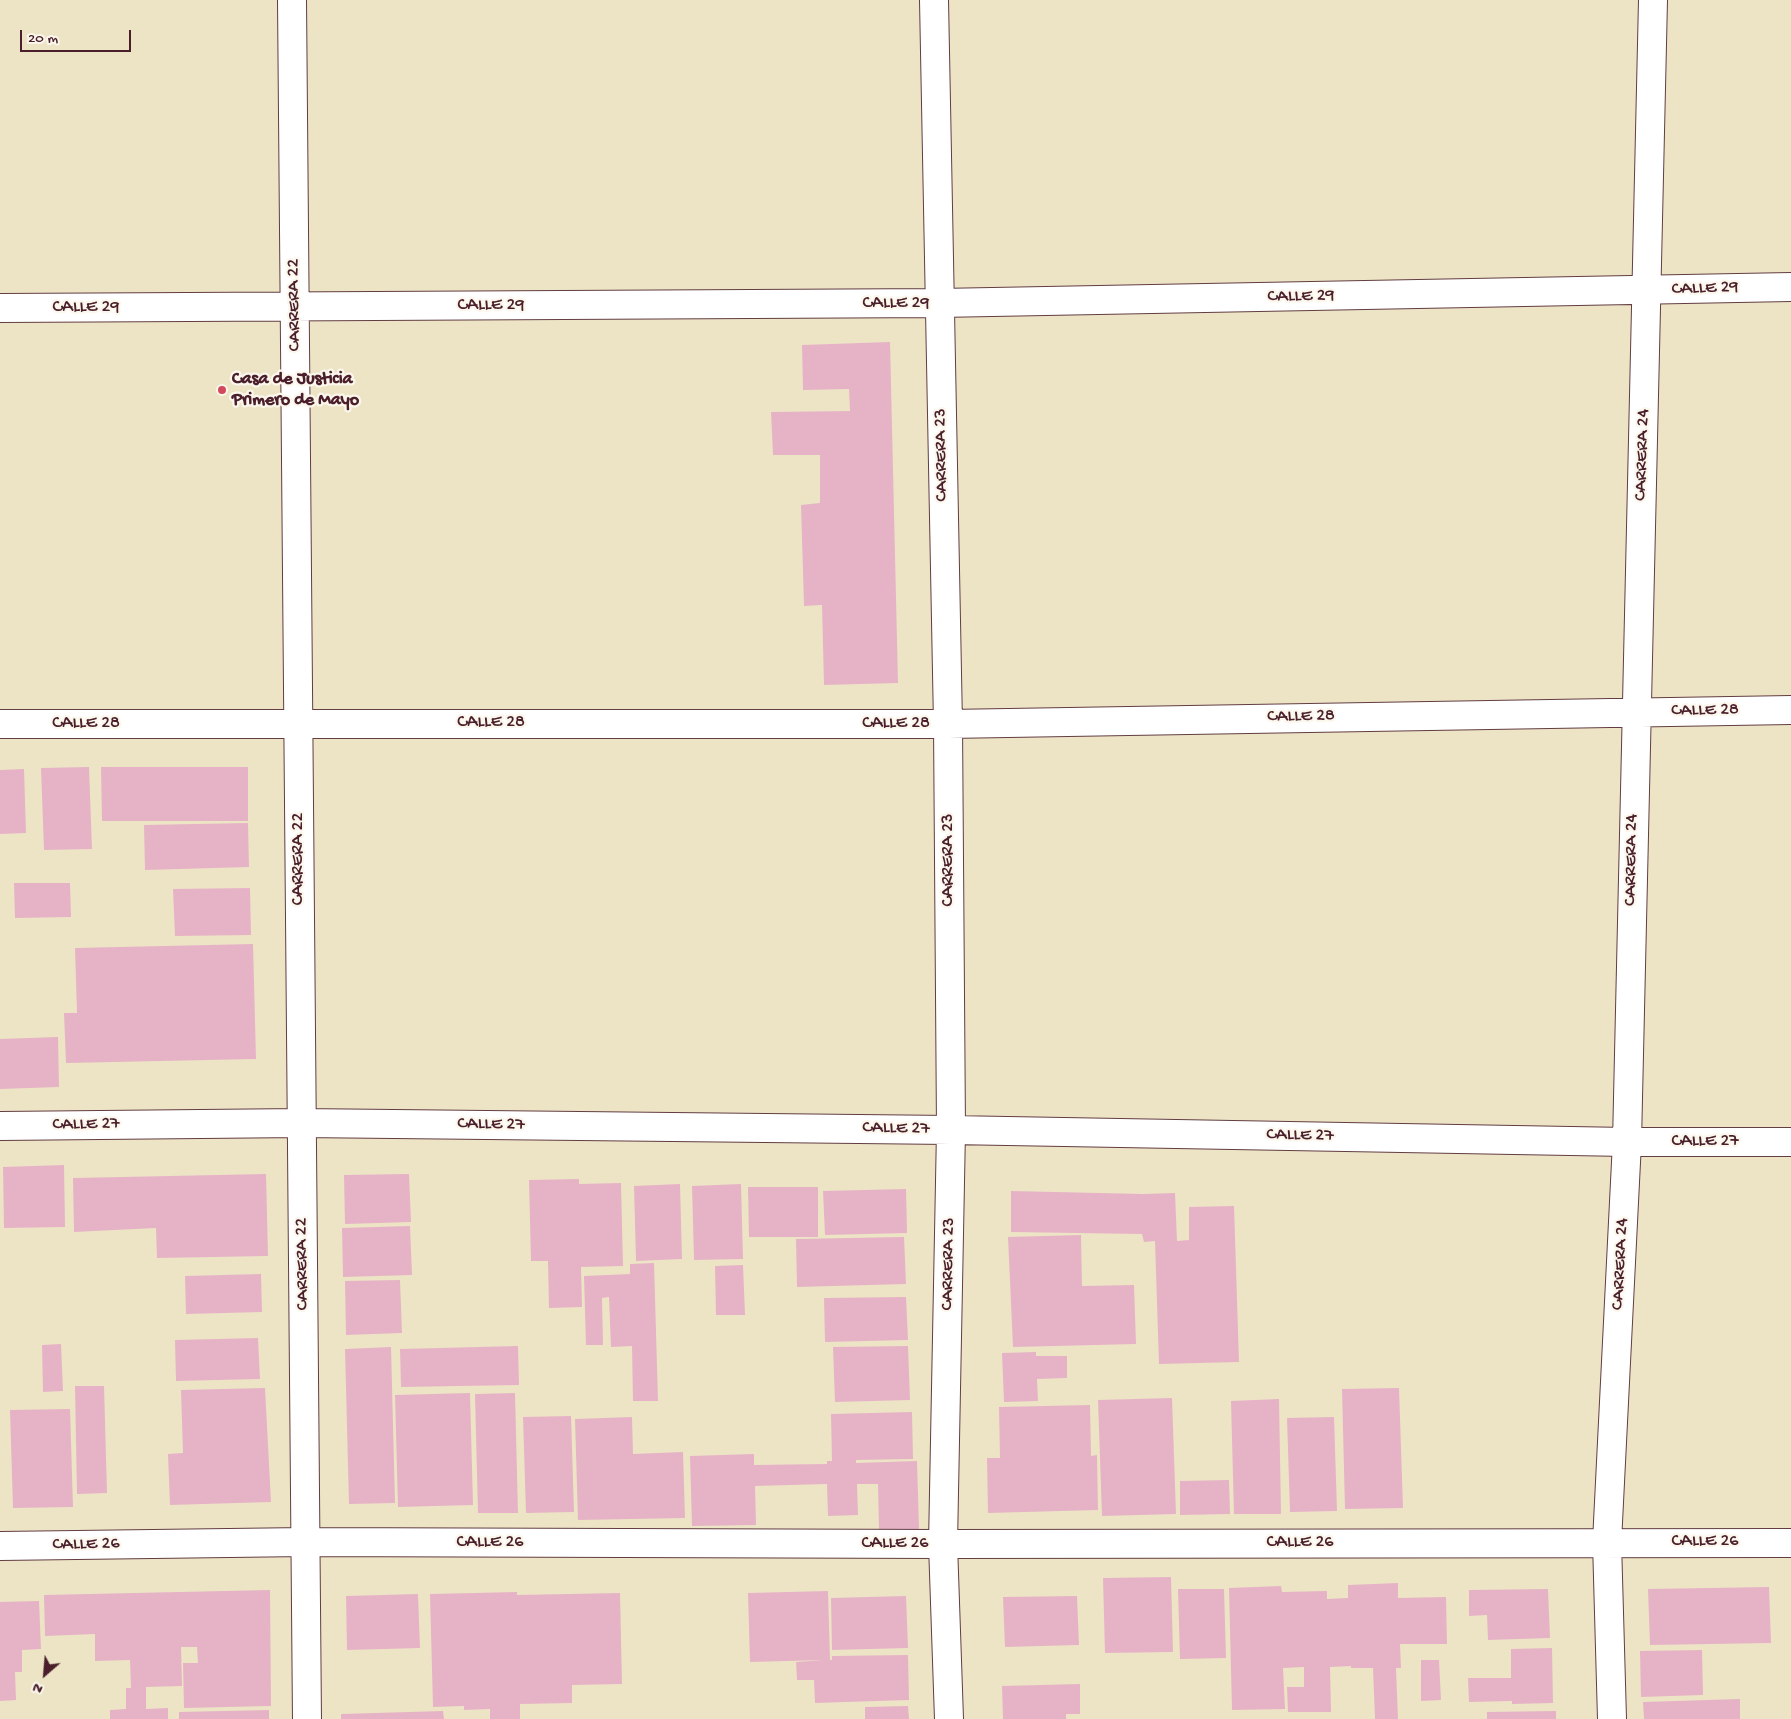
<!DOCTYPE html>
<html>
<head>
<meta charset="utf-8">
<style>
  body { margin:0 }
  #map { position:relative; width:1791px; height:1719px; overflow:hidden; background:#ede4c6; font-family:"Gochi Hand",sans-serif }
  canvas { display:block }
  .north { position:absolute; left:20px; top:1649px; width:50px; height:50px; -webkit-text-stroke:4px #fbf7ec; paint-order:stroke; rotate:207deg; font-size:14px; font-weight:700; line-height:20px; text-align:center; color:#4a1f2b }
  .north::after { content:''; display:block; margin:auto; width:18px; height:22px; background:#4a1f2b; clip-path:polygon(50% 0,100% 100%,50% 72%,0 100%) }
  .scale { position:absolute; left:20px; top:30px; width:111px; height:22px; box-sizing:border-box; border:2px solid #4a1f2b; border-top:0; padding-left:6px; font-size:15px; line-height:18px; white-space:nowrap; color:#4a1f2b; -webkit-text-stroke:4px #fbf7ec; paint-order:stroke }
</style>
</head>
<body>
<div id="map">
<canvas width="1791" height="1719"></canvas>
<div class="north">N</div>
<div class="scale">20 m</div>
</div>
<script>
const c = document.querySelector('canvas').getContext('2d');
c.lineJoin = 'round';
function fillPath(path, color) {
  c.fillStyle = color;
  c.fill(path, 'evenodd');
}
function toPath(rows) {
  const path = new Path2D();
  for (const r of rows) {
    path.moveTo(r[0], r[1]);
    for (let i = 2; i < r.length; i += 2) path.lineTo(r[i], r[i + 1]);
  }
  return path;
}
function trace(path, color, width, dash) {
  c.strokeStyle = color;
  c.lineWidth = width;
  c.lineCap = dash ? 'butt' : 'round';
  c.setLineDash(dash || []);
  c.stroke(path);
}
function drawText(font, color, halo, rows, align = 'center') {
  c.font = font + ' "Gochi Hand",sans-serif';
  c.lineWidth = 4.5;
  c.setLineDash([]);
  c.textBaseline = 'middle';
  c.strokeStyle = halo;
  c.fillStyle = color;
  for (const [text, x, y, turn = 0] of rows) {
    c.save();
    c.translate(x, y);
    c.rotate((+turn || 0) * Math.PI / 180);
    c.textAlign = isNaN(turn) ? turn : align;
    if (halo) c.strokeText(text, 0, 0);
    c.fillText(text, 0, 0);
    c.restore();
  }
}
const building = toPath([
  [890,342,898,683,824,685,822,605,804,606,801,505,820,503,820,455,773,455,771,412,850,411,849,389,803,390,802,345],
  [89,767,92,849,44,850,41,768],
  [101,767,248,767,248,821,102,821],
  [24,769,26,833,0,834,0,770],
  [248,823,249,867,145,870,144,825],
  [14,883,70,883,71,917,15,918],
  [250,888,251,935,175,936,173,889],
  [253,944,256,1059,66,1063,64,1013,77,1013,75,948],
  [58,1037,59,1087,0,1089,0,1039],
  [64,1165,65,1227,4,1228,3,1167],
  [266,1174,268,1256,157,1258,156,1228,74,1232,73,1178],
  [409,1174,411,1222,345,1224,344,1175],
  [579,1179,579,1184,621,1183,623,1266,581,1267,582,1307,549,1308,548,1261,531,1261,529,1180],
  [680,1184,682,1259,636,1261,634,1186],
  [741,1184,743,1259,694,1260,692,1186],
  [748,1187,818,1187,818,1237,749,1237],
  [906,1189,907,1233,825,1235,823,1191],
  [1011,1191,1143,1194,1175,1193,1177,1241,1189,1240,1189,1207,1234,1206,1239,1362,1159,1364,1155,1241,1144,1242,1142,1234,1011,1232],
  [410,1226,412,1275,343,1277,342,1228],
  [1081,1235,1082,1286,1134,1285,1136,1344,1013,1347,1008,1237],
  [904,1237,906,1284,797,1287,796,1239],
  [654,1263,658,1401,633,1401,632,1346,611,1347,609,1297,602,1298,603,1345,586,1345,584,1276,630,1274,630,1264],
  [743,1265,745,1315,716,1315,715,1266],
  [261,1274,262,1312,186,1314,185,1276],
  [400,1280,402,1333,346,1335,345,1281],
  [906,1297,908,1340,825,1342,824,1298],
  [258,1338,260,1379,176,1381,175,1340],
  [61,1344,63,1391,43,1392,42,1345],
  [518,1346,519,1385,401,1387,400,1349],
  [908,1346,910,1400,835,1402,833,1347],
  [391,1347,395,1503,349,1504,345,1349],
  [1036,1352,1036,1356,1067,1356,1067,1378,1037,1379,1038,1401,1004,1402,1002,1353],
  [75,1386,104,1386,107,1493,77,1494],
  [265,1388,271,1502,170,1505,168,1454,183,1453,181,1390],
  [1399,1388,1403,1508,1345,1509,1342,1389],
  [470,1393,473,1505,398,1507,395,1395],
  [515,1393,518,1513,478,1513,475,1394],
  [1172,1398,1176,1514,1102,1516,1098,1400],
  [1279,1399,1281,1514,1234,1514,1231,1401],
  [1090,1405,1091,1456,1097,1455,1098,1510,988,1513,987,1458,1000,1458,999,1407],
  [70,1409,73,1507,13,1508,10,1410],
  [912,1412,913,1459,856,1460,856,1463,917,1461,919,1529,879,1530,878,1484,857,1484,858,1515,828,1516,827,1484,755,1486,756,1525,692,1526,690,1456,754,1454,754,1465,827,1464,827,1461,832,1461,831,1414],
  [571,1416,574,1512,526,1513,523,1417],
  [632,1417,633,1454,683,1452,685,1518,578,1520,575,1419],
  [1334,1417,1337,1511,1290,1512,1287,1418],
  [1229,1480,1230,1514,1180,1515,1180,1481],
  [1171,1577,1173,1652,1105,1653,1103,1578],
  [1398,1583,1398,1598,1446,1597,1447,1644,1400,1644,1401,1668,1396,1668,1398,1719,1375,1719,1373,1668,1351,1668,1351,1666,1330,1667,1331,1712,1288,1712,1287,1687,1304,1687,1304,1667,1283,1668,1285,1709,1232,1710,1229,1588,1281,1586,1282,1592,1327,1591,1327,1599,1348,1598,1348,1585],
  [1769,1587,1771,1643,1650,1645,1648,1589],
  [1178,1589,1224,1589,1226,1658,1180,1659],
  [1548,1589,1550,1638,1488,1640,1487,1615,1469,1616,1469,1590],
  [270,1590,271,1706,184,1708,183,1663,198,1663,197,1647,181,1647,182,1686,146,1687,146,1709,168,1708,168,1719,110,1719,110,1710,126,1709,126,1688,131,1688,130,1660,95,1661,95,1634,45,1636,44,1595],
  [828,1591,830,1660,832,1660,832,1656,908,1655,909,1700,815,1703,814,1680,797,1680,796,1662,823,1660,750,1662,748,1593],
  [517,1592,517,1595,620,1593,622,1684,572,1685,572,1703,520,1704,520,1719,490,1719,490,1709,464,1710,464,1706,433,1707,430,1594],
  [418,1594,420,1648,347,1650,346,1596],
  [906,1596,908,1648,832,1650,831,1598],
  [1077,1596,1079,1645,1005,1647,1003,1597],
  [39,1601,41,1649,22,1650,22,1672,15,1672,16,1700,0,1701,0,1602],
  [1552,1648,1553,1703,1512,1704,1512,1701,1469,1702,1468,1678,1511,1678,1511,1649],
  [1702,1650,1703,1695,1641,1697,1640,1651],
  [1421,1660,1439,1660,1441,1700,1421,1701],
  [1080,1684,1080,1714,1066,1714,1066,1719,1003,1719,1002,1686],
  [1740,1699,1740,1719,1644,1719,1643,1702],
  [908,1706,909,1719,865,1719,865,1707],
  [269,1710,269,1719,179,1719,179,1712],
  [443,1711,444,1719,341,1719,341,1714],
  [1556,1711,1556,1719,1487,1719,1487,1712]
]);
const minor = toPath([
  [292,0,307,1719],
  [934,0,948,724,951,1130,943,1544,949,1719],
  [0,308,939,303,1791,287],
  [0,724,948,724,1791,710],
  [0,1126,301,1123,951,1130,1627,1142,1791,1142],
  [0,1546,305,1542,943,1544,1791,1543],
  [1612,1719,1607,1542,1627,1142,1653,0]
]);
const markers = [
  [222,390,5,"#d1495b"]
];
const streetNames = [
  ["CALLE 29",1705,289,-2],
  ["CALLE 29",1301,297,-1],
  ["CALLE 29",896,304],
  ["CARRERA 22",295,305,-91],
  ["CALLE 29",491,306],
  ["CALLE 29",86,308],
  ["CARRERA 23",942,455,-91],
  ["CARRERA 24",1643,455,-88],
  ["CALLE 28",1705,711,-1],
  ["CALLE 28",1301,717,-1],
  ["CALLE 28",491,723],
  ["CALLE 28",86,724],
  ["CALLE 28",896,724],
  ["CARRERA 22",299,859,-90],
  ["CARRERA 23",949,860,-90],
  ["CARRERA 24",1632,860,-89],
  ["CALLE 27",86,1125,-1],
  ["CALLE 27",491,1125,1],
  ["CALLE 27",896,1129,1],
  ["CALLE 27",1300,1136,1],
  ["CALLE 27",1705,1142],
  ["CARRERA 22",303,1264,-91],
  ["CARRERA 23",949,1264,-89],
  ["CARRERA 24",1621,1264,-87],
  ["CALLE 26",1705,1542],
  ["CALLE 26",490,1543],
  ["CALLE 26",1300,1543],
  ["CALLE 26",895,1544],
  ["CALLE 26",86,1545,-1]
];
const poiNames = [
  ["Casa de Justicia",232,380],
  ["Primero de Mayo",232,401]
];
fillPath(building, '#e6b3c6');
trace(minor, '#623d42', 30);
trace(minor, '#fff', 28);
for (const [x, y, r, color] of markers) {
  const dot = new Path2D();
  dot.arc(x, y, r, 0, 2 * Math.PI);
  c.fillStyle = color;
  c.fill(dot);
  trace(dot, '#fbf7ec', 2);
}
drawText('18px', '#4a1f2b', '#fbf7ec', streetNames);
drawText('bold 18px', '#4a1f2b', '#fbf7ec', poiNames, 'left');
</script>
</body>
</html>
